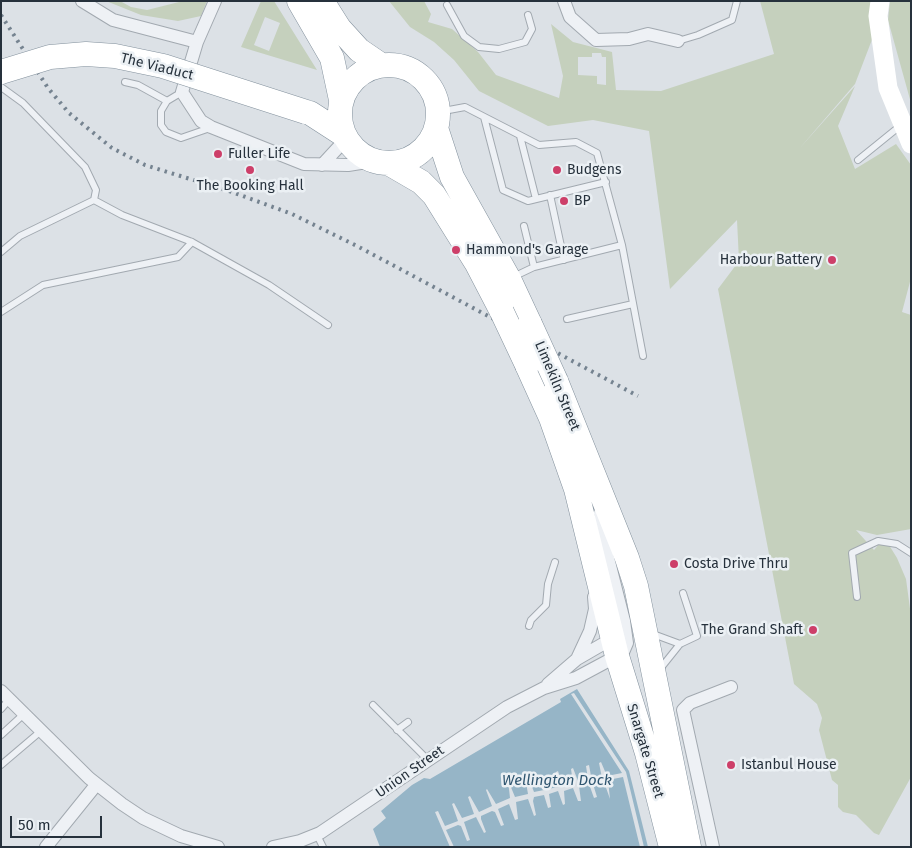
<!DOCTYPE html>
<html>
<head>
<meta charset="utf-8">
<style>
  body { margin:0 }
  #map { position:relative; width:912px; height:848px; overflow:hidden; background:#dce1e6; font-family:"Fira Sans",sans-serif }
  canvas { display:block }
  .frame { position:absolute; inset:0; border:2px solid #26313c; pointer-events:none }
  .scale { position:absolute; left:10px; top:816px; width:92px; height:22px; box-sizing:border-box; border:2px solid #26313c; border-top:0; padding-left:6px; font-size:15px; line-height:18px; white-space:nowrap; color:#26313c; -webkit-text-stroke:4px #ebf0f4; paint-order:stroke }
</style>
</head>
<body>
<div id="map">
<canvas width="912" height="848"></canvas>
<div class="frame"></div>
<div class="scale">50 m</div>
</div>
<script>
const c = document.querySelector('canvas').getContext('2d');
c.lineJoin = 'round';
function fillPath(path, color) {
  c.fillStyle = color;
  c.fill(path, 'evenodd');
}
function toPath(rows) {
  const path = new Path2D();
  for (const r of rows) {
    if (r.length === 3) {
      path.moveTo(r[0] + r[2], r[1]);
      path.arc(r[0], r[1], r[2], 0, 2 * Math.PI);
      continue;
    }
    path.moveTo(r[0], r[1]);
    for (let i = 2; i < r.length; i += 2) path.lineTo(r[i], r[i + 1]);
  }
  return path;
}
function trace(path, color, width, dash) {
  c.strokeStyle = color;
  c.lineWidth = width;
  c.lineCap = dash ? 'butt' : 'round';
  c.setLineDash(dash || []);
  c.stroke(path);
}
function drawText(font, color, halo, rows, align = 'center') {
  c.font = font + ' "Fira Sans",sans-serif';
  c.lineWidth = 5;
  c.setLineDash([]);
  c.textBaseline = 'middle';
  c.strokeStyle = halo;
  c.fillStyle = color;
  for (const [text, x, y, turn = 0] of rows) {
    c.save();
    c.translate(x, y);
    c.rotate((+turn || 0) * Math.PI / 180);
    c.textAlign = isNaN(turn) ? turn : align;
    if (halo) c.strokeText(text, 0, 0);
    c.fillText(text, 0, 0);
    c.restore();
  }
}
const green = toPath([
  [106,1,120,1,131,7,147,10,183,1,207,1,201,16,178,21,141,15],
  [261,1,274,1,317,70,241,47],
  [265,17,280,23,269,51,254,45],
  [389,1,424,1,431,14,428,22,452,29,478,52,496,75,559,98,563,76,551,24,573,42,612,52,616,90,661,91,774,54,760,1,874,1,873,37,855,84,799,149,855,86,838,126,855,169,896,144,911,165,911,278,902,312,911,315,911,529,877,535,856,530,874,550,879,544,889,545,897,558,906,579,911,616,911,777,879,835,874,833,856,815,843,812,838,807,838,785,832,780,819,730,822,718,817,704,794,684,718,289,739,261,737,220,670,289,649,131,593,120,548,126,479,91,454,60,434,42,410,27],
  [592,53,601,53,602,57,606,57,606,85,597,84,597,76,578,75,578,57,592,57],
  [890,1,911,1,911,103,888,20]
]);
const water = toPath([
  [577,689,629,771,648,847,380,847,373,829,386,818,381,811,412,785,424,778,430,779,561,702,560,699]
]);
const pier = toPath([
  [574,693,626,772,644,847,640,847,623,777,608,780,610,799,604,782,593,784,597,797,594,798,589,784,579,786,581,801,578,801,573,788,564,791,565,804,563,805,558,791,549,794,551,807,548,808,544,795,534,797,533,801,536,815,534,816,528,799,516,802,518,819,515,820,509,804,498,809,504,825,501,826,495,812,492,811,481,816,481,819,486,832,484,833,476,817,464,822,470,840,467,841,461,826,458,825,446,830,454,847,450,847,435,812,438,811,445,826,458,821,452,804,454,803,462,818,474,814,468,797,470,796,479,812,492,806,486,790,487,789,496,804,510,798,508,780,515,797,528,794,525,777,528,776,534,792,544,790,541,777,543,776,548,789,558,787,556,772,558,771,563,786,573,783,571,769,573,768,578,781,588,779,586,766,589,765,591,776,602,778,599,763,601,762,607,776,622,773,571,694]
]);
const lane = toPath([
  [447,5,464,36,479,47,499,49,525,42,532,29,528,15],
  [678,41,698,35,732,20,737,1],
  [125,82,138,85,167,101],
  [1,87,23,103,85,167,96,190,94,200,20,236,1,252],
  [182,92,167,101,161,111,161,125,166,132,181,138,210,128],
  [438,112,465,107,539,145,576,142,597,153,622,245,643,356],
  [484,117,503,190,528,201,606,182],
  [520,136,536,199],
  [858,160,900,126],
  [550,195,564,260],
  [94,200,122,215,192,242,269,285,328,325],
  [524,226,534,267],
  [513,277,534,267,622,245],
  [1,312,43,285,178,257,192,242],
  [567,319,633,304],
  [857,597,852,553,878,541,897,544,911,553],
  [529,626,531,620,546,605,548,584,555,562],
  [653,634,680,644],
  [660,669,680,644,697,636,683,593],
  [373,705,427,759],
  [1,709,9,700],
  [397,730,408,722],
  [1,735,24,714],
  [1,765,41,731],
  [317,835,323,847]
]);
const street = toPath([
  [82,1,113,20,197,42],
  [215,1,197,42,182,92,201,121,211,127,304,164,348,165,373,161],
  [564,1,570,17,596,40,629,39,648,34,678,41],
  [322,165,346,139],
  [577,659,590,631,595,609,594,597],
  [548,684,577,659,615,637],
  [1,691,89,778,122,804,143,818,181,836,218,847],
  [46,847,96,785],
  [273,847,300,841,320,833,507,707,544,688,576,678,617,656,624,650,627,643,624,621,605,546,600,513],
  [713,847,683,710,690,703,731,687]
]);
const secondary = toPath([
  [880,1,878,16,888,88,911,144]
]);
const highway = toPath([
  [299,1,332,58,341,100],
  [322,1,339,28,359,50,381,65],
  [389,114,49],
  [310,113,344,135],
  [436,128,452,177,509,279,530,324],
  [390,164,421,182,434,195,477,264,502,312],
  [527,365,551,418,576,489,617,656,647,753,671,847],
  [556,381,627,558,636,586,689,847]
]);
const rail = toPath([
  [1,15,48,88,69,113,112,148,145,165,232,192,292,214,357,246,638,396]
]);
const highwayBridge = toPath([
  [1,72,50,57,86,54,115,56,163,66,306,112],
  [502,312,527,365],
  [530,324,556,381]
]);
const markers = [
  [218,154,5,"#cd3f69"],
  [250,170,5,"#cd3f69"],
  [557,170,5,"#cd3f69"],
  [564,201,5,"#cd3f69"],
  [456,250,5,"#cd3f69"],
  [832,260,5,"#cd3f69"],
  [674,564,5,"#cd3f69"],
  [813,630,5,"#cd3f69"],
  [731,765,5,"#cd3f69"]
];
const streetNames = [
  ["The Viaduct",157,67,14],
  ["Limekiln Street",557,386,67],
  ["Snargate Street",645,751,73],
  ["Union Street",410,772,-35]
];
const poiNames = [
  ["Fuller Life",228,154],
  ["Budgens",567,170],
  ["The Booking Hall",250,186,"center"],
  ["BP",574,201],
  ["Hammond's Garage",466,250],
  ["Harbour Battery",822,260,"right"],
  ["Costa Drive Thru",684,564],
  ["The Grand Shaft",803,630,"right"],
  ["Istanbul House",741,765]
];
const waterNames = [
  ["Wellington Dock",557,781]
];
fillPath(green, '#c5d0bd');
fillPath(water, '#96b5c7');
fillPath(pier, '#dce1e6');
trace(lane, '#a2a9b0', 8);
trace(street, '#a2a9b0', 14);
trace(highway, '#83919d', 25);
trace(lane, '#eef1f5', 6);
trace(street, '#eef1f5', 12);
trace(secondary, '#fff', 19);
trace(highway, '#fff', 24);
trace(rail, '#758390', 4, [2.5, 5]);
trace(highwayBridge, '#83919d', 25, []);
trace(highwayBridge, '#fff', 24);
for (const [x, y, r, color] of markers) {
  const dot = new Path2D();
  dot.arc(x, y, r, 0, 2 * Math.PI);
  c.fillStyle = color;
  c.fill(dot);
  trace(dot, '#ebf0f4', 2);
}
drawText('14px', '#26313c', '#ebf0f4', streetNames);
drawText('14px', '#26313c', '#ebf0f4', poiNames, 'left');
drawText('italic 15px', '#305670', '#ebf0f4', waterNames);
</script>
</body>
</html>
